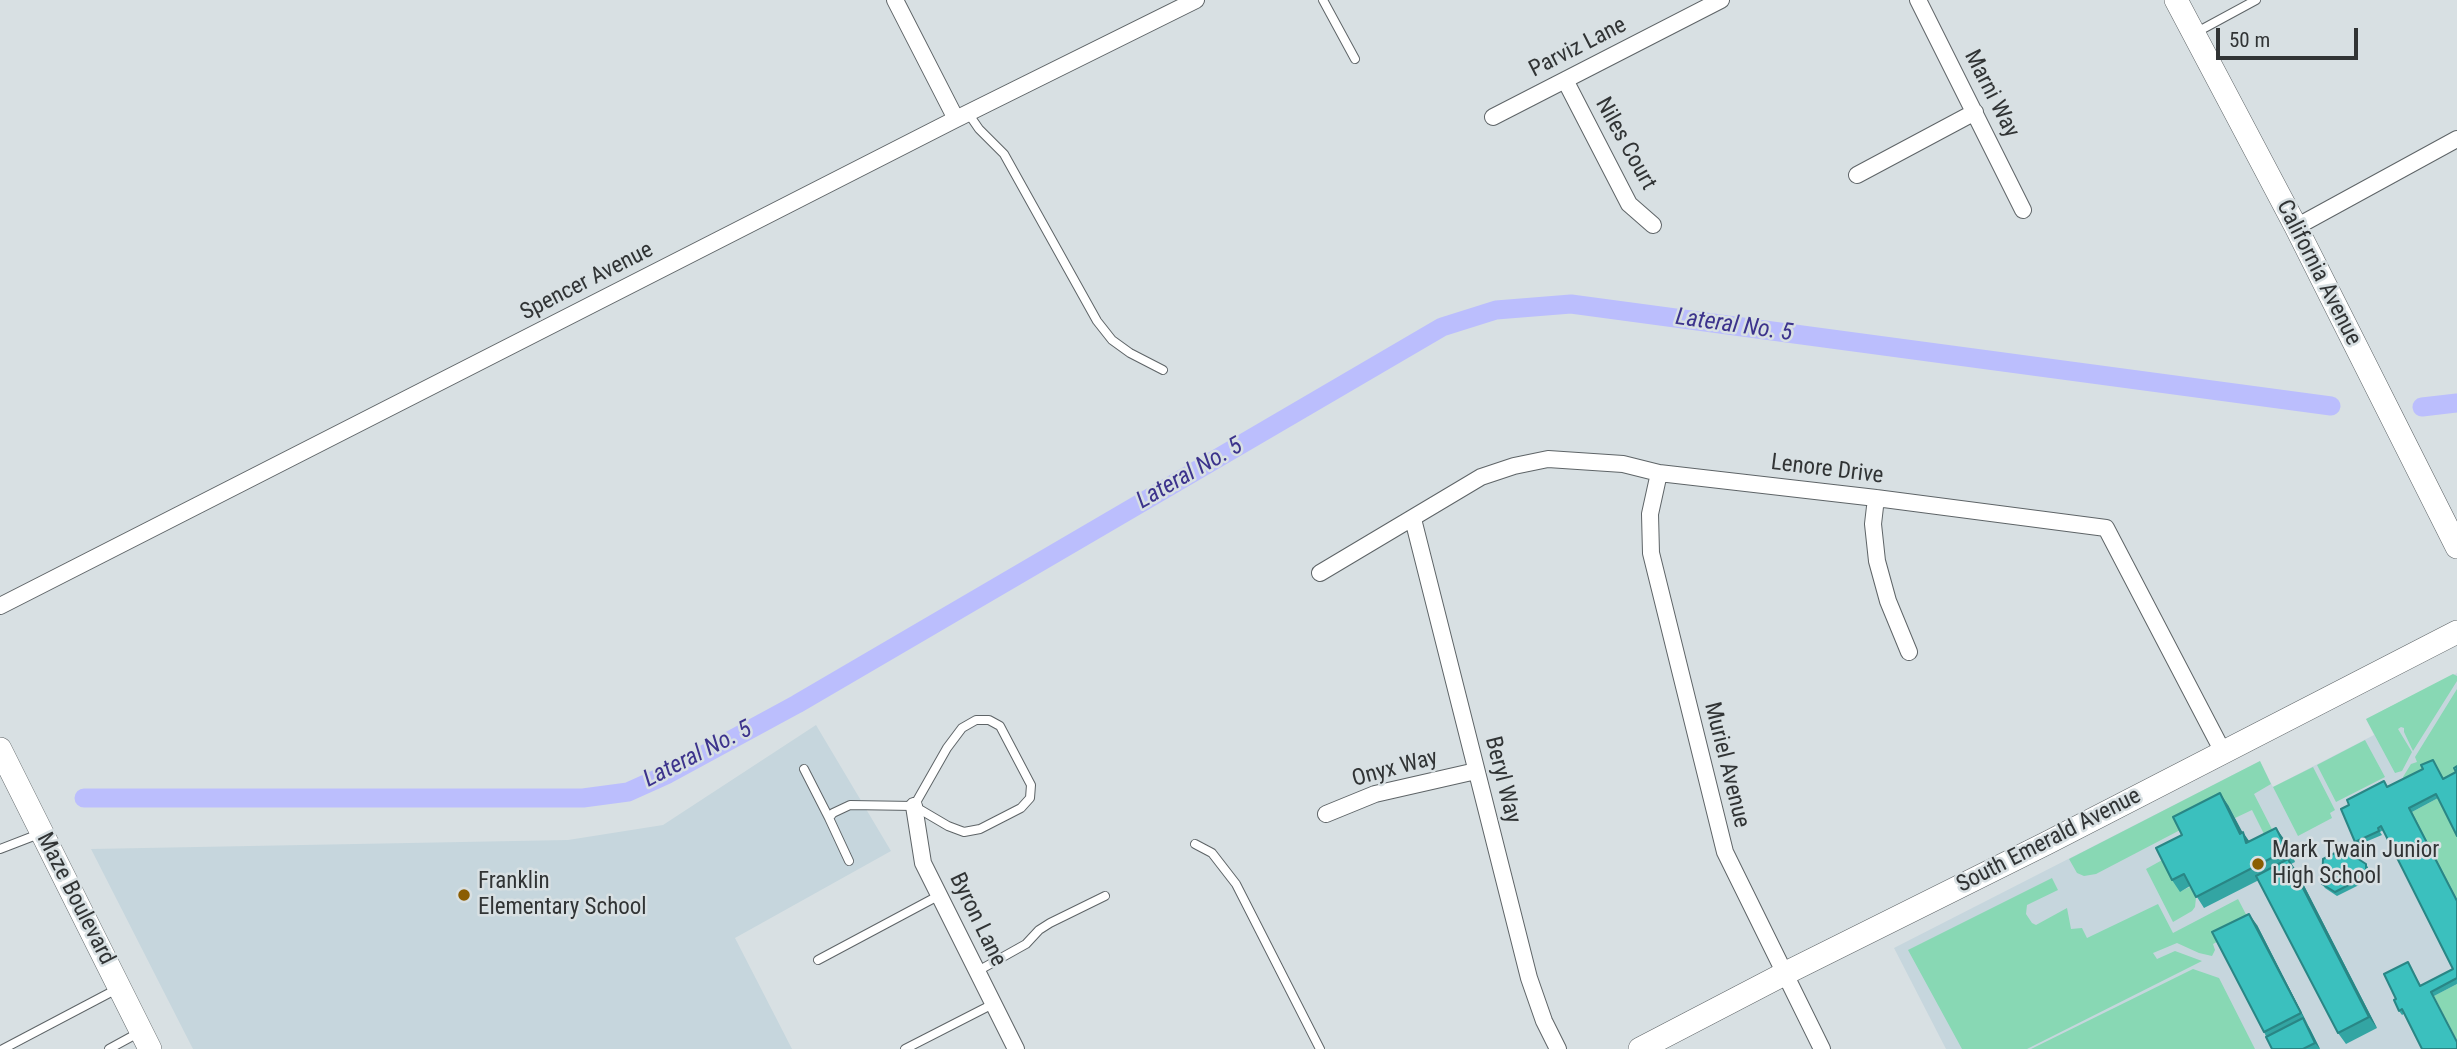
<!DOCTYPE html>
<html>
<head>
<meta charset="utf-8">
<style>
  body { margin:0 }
  #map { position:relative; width:2457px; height:1049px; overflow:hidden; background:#d8e0e3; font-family:"Roboto Condensed",sans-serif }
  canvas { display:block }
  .scale { position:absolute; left:2216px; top:28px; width:142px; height:32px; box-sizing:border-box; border:4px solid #313435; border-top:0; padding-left:9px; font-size:21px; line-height:24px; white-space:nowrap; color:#313435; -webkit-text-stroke:5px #d8e0e3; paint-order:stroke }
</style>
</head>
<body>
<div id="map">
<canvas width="2457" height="1049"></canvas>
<div class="scale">50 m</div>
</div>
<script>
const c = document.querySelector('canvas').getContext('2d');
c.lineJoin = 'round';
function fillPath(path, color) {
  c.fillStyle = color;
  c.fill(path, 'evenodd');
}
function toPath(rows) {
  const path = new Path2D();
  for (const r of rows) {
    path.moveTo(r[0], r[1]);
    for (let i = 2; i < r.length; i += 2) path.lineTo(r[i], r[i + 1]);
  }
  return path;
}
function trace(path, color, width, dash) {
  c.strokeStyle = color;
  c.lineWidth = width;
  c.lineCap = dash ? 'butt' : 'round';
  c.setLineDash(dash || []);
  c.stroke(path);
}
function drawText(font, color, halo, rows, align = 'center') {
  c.font = font + ' "Roboto Condensed",sans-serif';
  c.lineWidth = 5;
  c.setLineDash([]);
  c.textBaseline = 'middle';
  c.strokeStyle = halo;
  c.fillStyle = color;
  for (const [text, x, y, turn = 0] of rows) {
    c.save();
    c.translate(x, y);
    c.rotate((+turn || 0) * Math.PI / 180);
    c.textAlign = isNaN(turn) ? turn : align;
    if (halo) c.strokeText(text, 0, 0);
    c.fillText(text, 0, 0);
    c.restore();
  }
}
const built = toPath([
  [2457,673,2457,1049,1946,1049,1894,948,2260,761,2273,787,2374,735,2366,719],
  [816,725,891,851,735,938,792,1049,193,1049,91,849,568,840,663,825]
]);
const green = toPath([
  [2453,674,2457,676,2457,681,2413,751,2404,732,2404,728,2401,727,2398,729,2412,752,2402,771,2395,773,2366,719],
  [2457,689,2457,772,2445,782,2404,780,2403,777,2411,764,2417,762,2415,757],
  [2365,740,2385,777,2336,802,2317,765],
  [2260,761,2271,784,2254,794,2277,839,2269,844,2252,810,2235,818,2228,805,2096,874,2084,876,2077,873,2069,859],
  [2313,767,2335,810,2330,813,2332,818,2298,836,2273,787],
  [2438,798,2457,834,2457,899,2412,812],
  [2164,859,2181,891,2190,887,2196,898,2195,907,2192,911,2173,922,2146,869],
  [2052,878,2058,890,2027,905,2026,914,2032,923,2036,925,2067,908,2071,929,2082,928,2087,938,2158,904,2173,933,2238,899,2251,924,2213,944,2215,950,2212,956,2199,953,2177,943,2153,953,2157,959,2175,951,2202,961,2027,1049,1962,1049,1908,950],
  [2193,969,2219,978,2255,1049,2031,1049],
  [2457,984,2457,1040,2434,996]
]);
const canal = toPath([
  [2422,407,2457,403],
  [84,798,583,798,628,792,668,774,797,704,1442,327,1496,310,1571,304,2331,406]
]);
const lane = toPath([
  [1323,0,1355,59],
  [2197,32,2256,0],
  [968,113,979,129,1004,154,1097,321,1112,340,1130,353,1163,370],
  [804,769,829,818],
  [1195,844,1212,853,1236,884,1320,1049],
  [0,849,39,834],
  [849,861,829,818,833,813,850,805,914,806,948,826,964,832,980,829,1021,808,1030,798,1031,785,1000,726,989,720,976,720,962,728,947,748,914,806],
  [818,960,938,896],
  [976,972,1026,944,1039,930,1050,923,1105,896],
  [3,1049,117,989],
  [109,1049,140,1032],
  [905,1049,993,1004]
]);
const street = toPath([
  [895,0,956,119],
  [1918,0,2023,210],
  [1565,80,1629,204,1653,225],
  [1493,117,1721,0],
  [1857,175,1975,112],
  [2296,227,2457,139],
  [1659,473,1650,514,1651,553,1725,852,1822,1049],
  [1876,498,1873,524,1877,561,1888,601,1909,652],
  [1413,519,1529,978,1544,1021,1558,1049],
  [1320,573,1481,477,1514,466,1548,459,1623,464,1659,473,1876,498,2106,528,2223,752],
  [0,606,956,119,1196,0],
  [914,806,923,863,1016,1049],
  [1326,814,1375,794,1476,771]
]);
const secondary = toPath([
  [2176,0,2296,227,2457,547],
  [0,749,150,1049],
  [1640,1049,1784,974,2047,843,2457,632]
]);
const wall = toPath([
  [2433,760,2443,778,2456,772,2457,766,2457,836,2438,798,2412,812,2457,899,2457,984,2434,996,2402,1015,2399,1011,2396,999,2410,966,2421,986,2453,969,2383,830,2380,832,2382,835,2358,845,2355,842,2349,805,2423,769],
  [2228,805,2242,833,2249,841,2284,839,2295,862,2291,864,2296,870,2377,1028,2346,1044,2338,1033,2259,880,2204,908,2190,886,2180,892,2172,880,2182,835],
  [2366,864,2368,868,2369,880,2337,896,2325,888,2322,884],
  [2257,925,2308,1025,2320,1049,2272,1049,2264,1032]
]);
const shadedWall = toPath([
  [2220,793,2228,805,2244,835,2243,832,2251,844,2253,854,2240,834],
  [2276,828,2284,839,2295,862,2287,850],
  [2288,859,2296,870,2377,1028,2369,1017],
  [2366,864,2368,868,2369,880,2366,876],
  [2249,914,2257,925,2308,1025,2301,1013],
  [2303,1018,2310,1029,2320,1049,2315,1043]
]);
const building = toPath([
  [2433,760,2443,779,2456,772,2454,768,2457,766,2457,836,2436,794,2409,808,2457,901,2457,978,2431,992,2457,1042,2457,1049,2422,1049,2402,1009,2399,1011,2394,1000,2396,999,2384,974,2408,962,2420,986,2453,969,2381,826,2378,828,2379,831,2355,842,2341,809,2349,805,2347,800,2384,781,2387,787,2423,769,2421,765,2433,760],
  [2220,793,2240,834,2243,832,2246,843,2276,828,2287,850,2196,897,2184,874,2172,880,2156,848,2182,835,2173,817,2220,793],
  [2343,849,2366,864,2366,876,2335,892,2322,884,2323,859,2343,849],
  [2288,859,2369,1017,2338,1033,2256,876,2288,859],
  [2249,914,2301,1013,2264,1032,2212,932,2249,914],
  [2303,1018,2315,1043,2303,1049,2272,1049,2266,1037,2303,1018]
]);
const markers = [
  [2258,864,7,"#8b5d01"],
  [464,895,7,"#8b5d01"]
];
const streetNames = [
  ["Parviz Lane",1578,48,-27],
  ["Marni Way",1991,94,63],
  ["Niles Court",1625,144,61],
  ["California Avenue",2318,273,63],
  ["Spencer Avenue",587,282,-27],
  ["Lenore Drive",1827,470,7],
  ["Muriel Avenue",1726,765,76],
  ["Onyx Way",1395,769,-15],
  ["Beryl Way",1502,780,76],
  ["South Emerald Avenue",2049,841,-27],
  ["Maze Boulevard",75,899,63],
  ["Byron Lane",977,920,64]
];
const poiNames = [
  ["Mark Twain Junior",2272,851],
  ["High School",2272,877],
  ["Franklin",478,882],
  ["Elementary School",478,908]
];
const waterNames = [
  ["Lateral No. 5",1734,326,8],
  ["Lateral No. 5",1190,474,-30],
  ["Lateral No. 5",698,755,-27]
];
fillPath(built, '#c6d6dd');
fillPath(green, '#88d8b4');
trace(canal, '#bbbefd', 19);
trace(lane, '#5e6467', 10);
trace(street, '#5e6467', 18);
trace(secondary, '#5e6467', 24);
trace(lane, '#fff', 8);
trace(street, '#fff', 16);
trace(secondary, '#fff', 23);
fillPath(wall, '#33a5a3');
fillPath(shadedWall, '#298685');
fillPath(building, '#3bc0be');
trace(building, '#298685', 2);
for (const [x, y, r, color] of markers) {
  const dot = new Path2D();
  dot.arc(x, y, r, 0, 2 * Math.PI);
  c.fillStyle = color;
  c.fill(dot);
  trace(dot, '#d8e0e3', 2.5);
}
drawText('23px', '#313435', '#d8e0e3', streetNames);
drawText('23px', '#313435', '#d8e0e3', poiNames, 'left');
drawText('italic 24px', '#3c338c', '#d8e0e3', waterNames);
</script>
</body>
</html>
